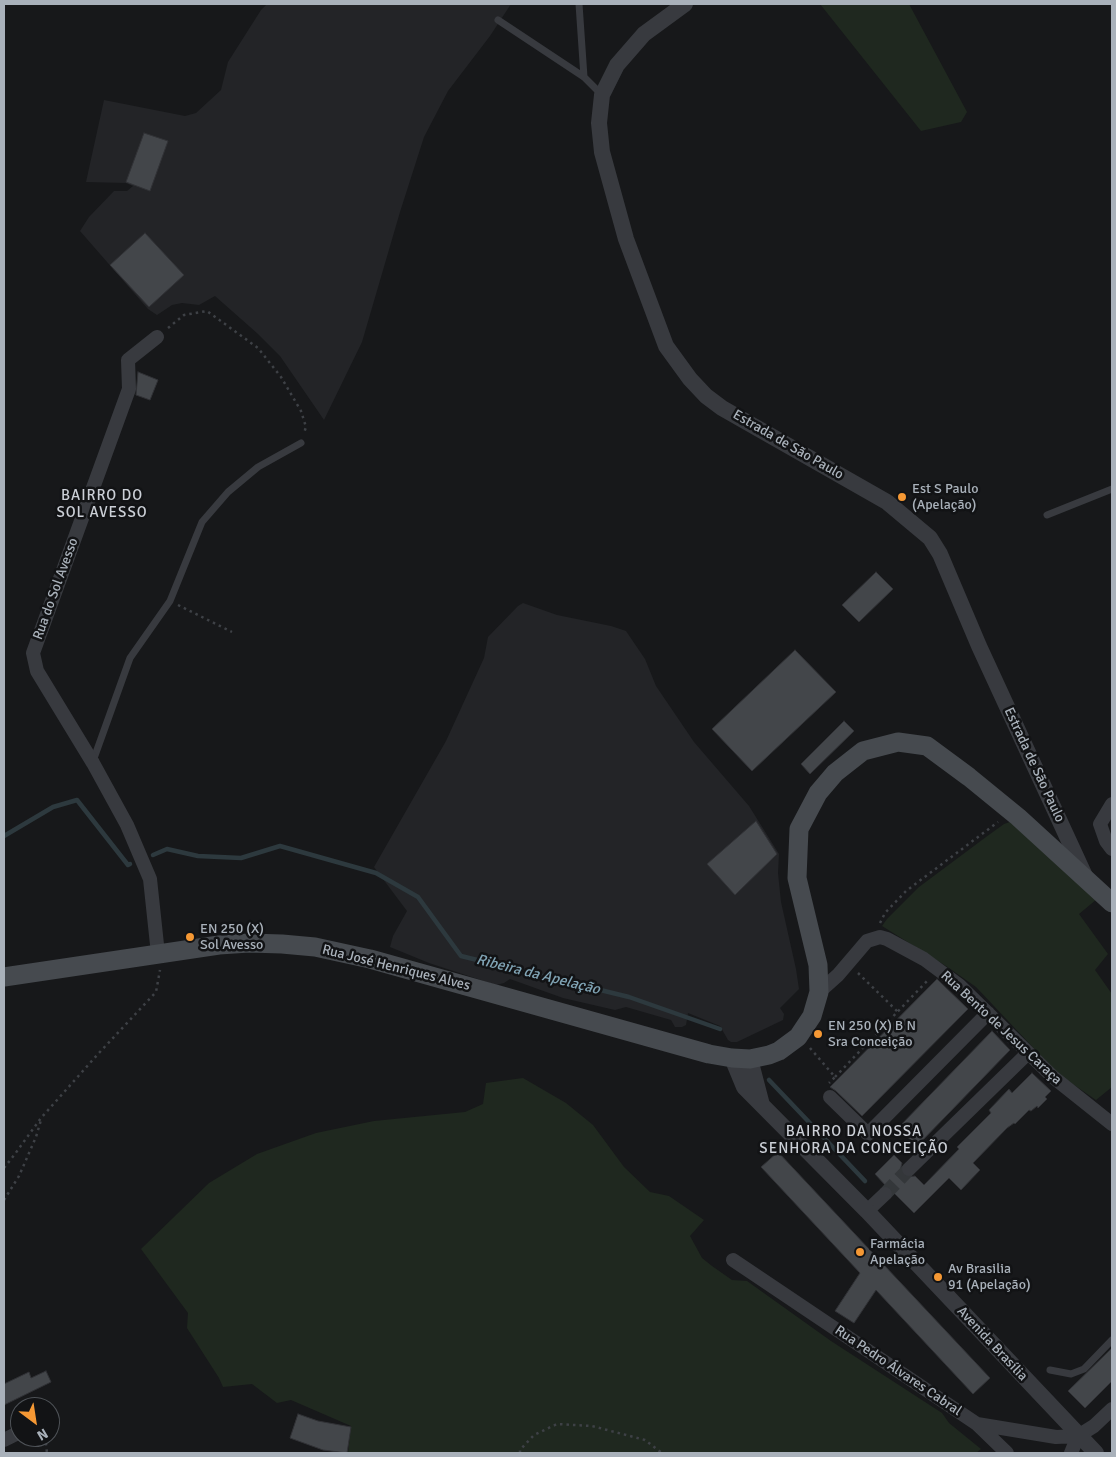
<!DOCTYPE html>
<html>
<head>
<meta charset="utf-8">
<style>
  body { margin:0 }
  #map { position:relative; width:1116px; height:1457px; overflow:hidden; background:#17181a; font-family:Signika,sans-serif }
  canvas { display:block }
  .frame { position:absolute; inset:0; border:5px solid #a9b1ba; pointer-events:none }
  .north { position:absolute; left:10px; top:1397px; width:50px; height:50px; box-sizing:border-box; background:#121315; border:1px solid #4e5257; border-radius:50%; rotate:149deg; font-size:14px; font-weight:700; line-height:20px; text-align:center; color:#a9b1ba }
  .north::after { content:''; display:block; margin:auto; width:18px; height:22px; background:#f59834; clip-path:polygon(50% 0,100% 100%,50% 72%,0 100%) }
</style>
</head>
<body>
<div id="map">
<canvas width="1116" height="1457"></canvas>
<div class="frame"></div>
<div class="north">N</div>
</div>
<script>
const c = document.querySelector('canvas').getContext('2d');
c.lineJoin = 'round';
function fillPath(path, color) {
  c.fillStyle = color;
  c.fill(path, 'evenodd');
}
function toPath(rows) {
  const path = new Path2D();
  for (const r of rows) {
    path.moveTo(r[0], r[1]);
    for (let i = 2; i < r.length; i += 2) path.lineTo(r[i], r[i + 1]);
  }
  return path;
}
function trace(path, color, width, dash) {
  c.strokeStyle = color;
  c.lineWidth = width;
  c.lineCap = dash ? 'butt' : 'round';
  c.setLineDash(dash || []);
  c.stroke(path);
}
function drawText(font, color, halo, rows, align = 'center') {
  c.font = font + ' Signika,sans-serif';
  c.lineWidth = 5;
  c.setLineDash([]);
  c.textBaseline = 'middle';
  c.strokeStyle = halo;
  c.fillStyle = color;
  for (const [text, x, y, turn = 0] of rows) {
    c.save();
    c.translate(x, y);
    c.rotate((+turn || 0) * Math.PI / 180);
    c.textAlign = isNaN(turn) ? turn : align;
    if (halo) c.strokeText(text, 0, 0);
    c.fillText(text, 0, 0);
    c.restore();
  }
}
const built = toPath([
  [267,4,511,4,490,36,448,91,424,137,400,212,362,342,324,420,280,356,258,334,215,296,199,305,182,303,172,305,157,315,148,309,80,231,89,217,114,191,127,191,133,186,126,183,86,182,104,100,185,116,196,113,221,90,228,62,261,10],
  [523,603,557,615,611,626,626,631,645,659,656,686,694,742,749,806,779,854,778,873,781,902,796,969,799,989,780,1008,784,1014,783,1020,737,1042,731,1042,728,1040,720,1026,688,1013,686,1025,682,1027,675,1027,671,1020,626,1007,615,1010,563,998,510,979,504,983,496,985,429,963,390,947,393,936,407,911,374,867,446,741,484,658,488,637,518,606]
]);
const green = toPath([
  [820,4,909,4,967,112,961,122,921,131],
  [1010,822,1097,899,1079,914,1108,954,1095,970,1112,994,1112,1087,1096,1100,1058,1074,976,987,946,966,882,926,887,919,919,887,986,837,1004,824],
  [523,1078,566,1103,593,1125,624,1167,650,1192,669,1196,704,1220,690,1236,702,1258,712,1266,732,1280,747,1281,831,1341,942,1413,949,1423,981,1449,976,1453,348,1453,351,1426,291,1400,277,1403,252,1384,223,1387,219,1378,187,1328,188,1313,141,1249,209,1183,257,1154,316,1133,374,1121,465,1112,483,1104,486,1083]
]);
const stream = toPath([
  [4,836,53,807,77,800,128,865,130,864],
  [153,855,167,849,198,856,241,858,280,846,376,873,418,897,461,956,629,997,720,1029],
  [769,1080,865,1181]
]);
const building = toPath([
  [144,133,168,141,150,191,126,182,144,133],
  [145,233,184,275,149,307,110,265,145,233],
  [138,372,158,380,150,400,136,395,138,372],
  [876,572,893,589,859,622,842,605,876,572],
  [795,650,836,692,752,771,712,729,795,650],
  [844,721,854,731,810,774,801,764,844,721],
  [756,821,777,854,735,895,707,864,756,821],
  [937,979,968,1009,862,1116,836,1091,830,1087,937,979],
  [992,1031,1010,1050,917,1146,898,1128,992,1031],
  [1032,1073,1051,1091,1045,1097,1047,1099,1038,1108,1037,1106,1031,1111,1029,1110,1015,1124,1014,1123,1007,1128,973,1163,980,1170,961,1190,949,1178,914,1213,894,1193,891,1188,886,1186,875,1174,894,1155,902,1163,900,1171,903,1175,907,1177,915,1176,924,1185,959,1149,957,1147,991,1113,989,1110,1009,1089,1012,1093,1032,1073],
  [778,1152,990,1378,973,1394,876,1290,854,1323,835,1311,860,1273,761,1167,778,1152],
  [1112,1348,1112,1381,1085,1408,1068,1391,1112,1348],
  [46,1371,51,1382,4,1405,4,1384,29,1372,31,1378,46,1371],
  [298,1414,318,1421,351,1427,347,1453,323,1450,290,1438,298,1414]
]);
const minorTunnel = toPath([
  [885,1194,909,1169]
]);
const path = toPath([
  [168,328,184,315,207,311,258,348,281,377,301,411,306,427,304,433],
  [178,605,232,632],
  [880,923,885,913,906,891,998,822],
  [858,973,898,1012],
  [810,1048,835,1077,829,1083],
  [835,1077,928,980],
  [4,1168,15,1154,41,1118,98,1054,156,992,160,970],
  [4,1200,19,1176,36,1137,41,1120],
  [43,1437,46,1444,47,1453],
  [520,1453,520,1450,534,1435,557,1424,592,1426,645,1440,662,1453]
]);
const service = toPath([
  [579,4,584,77],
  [498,20,584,77,602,95],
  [1047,515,1112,489],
  [93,761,130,658,170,601,202,522,228,492,258,467,301,443],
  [1050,1370,1071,1374,1084,1369,1112,1340]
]);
const minor = toPath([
  [157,337,128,360,129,389,33,653,37,671,93,763,127,825,150,879,158,954],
  [1112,804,1100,824,1106,841,1112,849],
  [819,992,838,975,867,941,880,937,887,939,924,959,959,985,1053,1077,1112,1124],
  [830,1097,868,1134,988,1013],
  [909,1169,1027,1054],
  [867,1211,885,1194],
  [733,1260,977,1424,1056,1437,1078,1436,1094,1426,1112,1409],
  [977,1424,1007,1453],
  [4,1440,20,1432],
  [1071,1453,1078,1436]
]);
const tertiary = toPath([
  [685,4,644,34,617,65,602,95,599,123,602,152,626,239,666,346,690,379,706,396,722,408,887,502,930,538,940,554,979,646,1086,878],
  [732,1058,744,1087,867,1211,1096,1453],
  [750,1059,762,1105]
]);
const secondary = toPath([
  [4,977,219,945,249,943,282,944,315,947,370,959,709,1054,732,1058,750,1059,769,1055,779,1051,798,1037,812,1016,819,992,818,965,797,878,799,829,818,793,835,773,863,751,898,742,927,746,969,777,1018,817,1112,903]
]);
const markers = [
  [902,497,5,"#f59834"],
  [190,937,5,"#f59834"],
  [818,1034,5,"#f59834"],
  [860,1252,5,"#f59834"],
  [938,1277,5,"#f59834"]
];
const streetNames = [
  ["Estrada de São Paulo",788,445,30],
  ["Rua do Sol Avesso",56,589,-70],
  ["Estrada de São Paulo",1034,765,65],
  ["Rua José Henriques Alves",396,968,14],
  ["Rua Bento de Jesus Caraça",1001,1028,43],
  ["Avenida Brasília",992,1344,47],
  ["Rua Pedro Álvares Cabral",898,1371,34]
];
const poiNames = [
  ["Est S Paulo",912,489],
  ["(Apelação)",912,505],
  ["EN 250 (X)",200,929],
  ["Sol Avesso",200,945],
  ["EN 250 (X) B N",828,1026],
  ["Sra Conceição",828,1042],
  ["Farmácia",870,1244],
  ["Apelação",870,1260],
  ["Av Brasilia",948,1269],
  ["91 (Apelação)",948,1285]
];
const neighbourhoodNames = [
  ["BAIRRO DO",102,496],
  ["SOL AVESSO",102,513],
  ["BAIRRO DA NOSSA",854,1132],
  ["SENHORA DA CONCEIÇÃO",854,1149]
];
const waterNames = [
  ["Ribeira da Apelação",538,975,14]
];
fillPath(built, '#232427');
fillPath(green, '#1f281f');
trace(stream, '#2d393e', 4.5);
fillPath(building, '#43464a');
trace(building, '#313236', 1);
trace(minorTunnel, '#34373a', 14, [14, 7]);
trace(path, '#3e4146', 2.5, [2.5, 4]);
trace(service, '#383a3f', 7);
trace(minor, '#383a3f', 14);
trace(tertiary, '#383a3f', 16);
trace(secondary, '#464a4f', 19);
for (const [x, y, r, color] of markers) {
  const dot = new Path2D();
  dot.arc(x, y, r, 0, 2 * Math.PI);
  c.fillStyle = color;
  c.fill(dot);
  trace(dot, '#121315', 2);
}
drawText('14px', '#a9b1ba', '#121315', streetNames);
drawText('14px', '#a9b1ba', '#121315', poiNames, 'left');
c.letterSpacing = '1px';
drawText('15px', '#cbcfd6', '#121315', neighbourhoodNames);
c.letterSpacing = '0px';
drawText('italic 15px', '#80a4b5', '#121315', waterNames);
</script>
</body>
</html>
